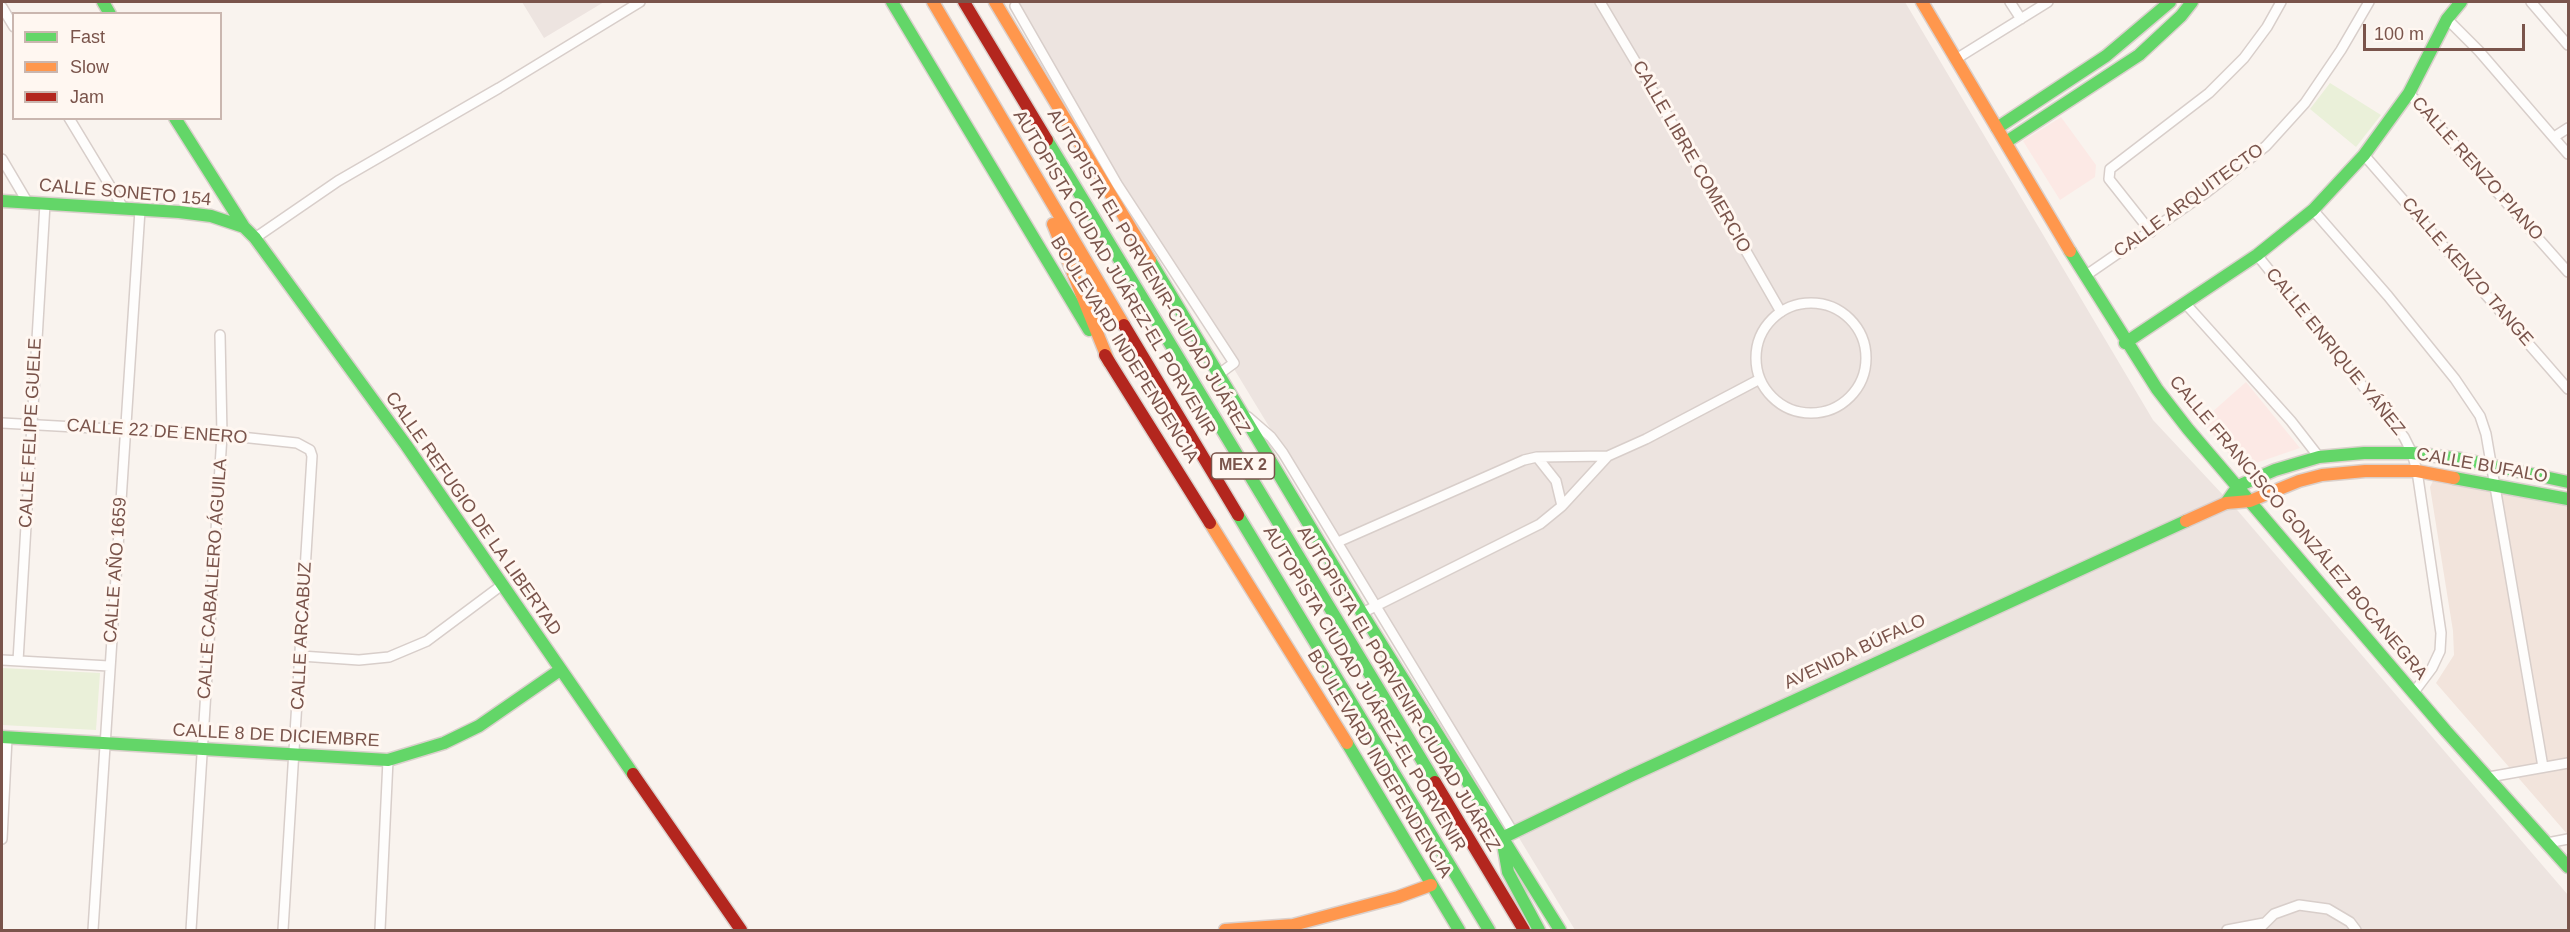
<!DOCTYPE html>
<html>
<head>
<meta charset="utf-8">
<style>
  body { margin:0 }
  #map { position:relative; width:2570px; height:932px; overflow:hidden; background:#f9f3ee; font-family:Arial,sans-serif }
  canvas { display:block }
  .frame { position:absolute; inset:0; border:3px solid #7a544b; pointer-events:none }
  .legend { position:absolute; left:12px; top:12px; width:210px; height:108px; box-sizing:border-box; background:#fff7f1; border:2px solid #cab6af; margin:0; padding:8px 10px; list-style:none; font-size:18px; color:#7a544b }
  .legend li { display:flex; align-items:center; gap:12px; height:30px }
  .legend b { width:30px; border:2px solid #cab6af }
  .scale { position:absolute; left:2363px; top:24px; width:162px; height:27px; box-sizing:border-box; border:3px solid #7a544b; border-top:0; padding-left:8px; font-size:18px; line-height:21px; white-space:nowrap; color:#7a544b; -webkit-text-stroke:4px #fff7f1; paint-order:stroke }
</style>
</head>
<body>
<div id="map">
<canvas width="2570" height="932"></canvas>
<div class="frame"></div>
<ul class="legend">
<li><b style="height:8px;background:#63d668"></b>Fast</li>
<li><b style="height:8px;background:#ff974d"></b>Slow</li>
<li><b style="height:8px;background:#b3261e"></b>Jam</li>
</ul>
<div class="scale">100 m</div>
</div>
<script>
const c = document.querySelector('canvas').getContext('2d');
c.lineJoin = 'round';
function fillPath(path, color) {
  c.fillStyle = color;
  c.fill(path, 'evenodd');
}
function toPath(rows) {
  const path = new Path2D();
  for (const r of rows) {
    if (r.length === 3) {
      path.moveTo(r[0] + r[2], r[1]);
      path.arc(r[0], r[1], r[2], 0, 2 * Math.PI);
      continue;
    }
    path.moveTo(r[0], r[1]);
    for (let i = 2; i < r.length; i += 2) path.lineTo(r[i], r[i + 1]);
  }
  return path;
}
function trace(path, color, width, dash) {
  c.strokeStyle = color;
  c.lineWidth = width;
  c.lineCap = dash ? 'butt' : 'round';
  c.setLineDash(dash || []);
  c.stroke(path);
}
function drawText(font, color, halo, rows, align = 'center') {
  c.font = font + ' Arial,sans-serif';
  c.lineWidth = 6;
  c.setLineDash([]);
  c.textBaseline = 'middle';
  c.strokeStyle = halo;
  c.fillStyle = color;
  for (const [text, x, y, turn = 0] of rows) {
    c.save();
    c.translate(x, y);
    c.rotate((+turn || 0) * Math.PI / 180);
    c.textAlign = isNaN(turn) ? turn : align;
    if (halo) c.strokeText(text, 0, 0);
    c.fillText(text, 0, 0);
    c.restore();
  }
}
const residential = toPath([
  [2433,481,2568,505,2568,835,2436,683,2454,655,2453,631,2430,487]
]);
const commercial = toPath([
  [2061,117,2096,165,2095,177,2060,200,2023,141],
  [2246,382,2300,448,2256,463,2236,463,2202,421]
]);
const industrial = toPath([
  [522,2,604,2,544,38],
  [1011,2,1905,2,2153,420,2238,511,2568,895,2568,930,1575,930]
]);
const green = toPath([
  [2330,83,2381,115,2356,147,2310,109],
  [2,668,100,673,96,730,2,725]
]);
const street = toPath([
  [1600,2,1688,150,1781,312],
  [2010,2,2021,19],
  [2531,2,2568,45],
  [1015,6,1117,184,1234,363,1219,374],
  [2,7,14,27],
  [2447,19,2479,51,2568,154],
  [1956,59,2048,2],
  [2409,93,2568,272],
  [69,118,124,209],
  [2554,137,2568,128],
  [2364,155,2568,389],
  [2,159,28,203],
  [2313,210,2388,296,2455,379,2480,416,2486,434,2543,767],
  [2151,232,2109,179,2110,169,2209,93,2244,58,2267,27,2281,2],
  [255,238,338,181,499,88,640,2],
  [2257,255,2404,437,2412,453,2417,471,2441,633,2440,651,2432,668,2414,692],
  [2085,276,2207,192,2266,146,2305,103,2341,50,2369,2],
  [1811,358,55],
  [2185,303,2291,421,2319,457],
  [1248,417,1271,437,1283,453,1513,832],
  [2,423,222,435,297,443,310,450,312,456,283,930],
  [1537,457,1556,481,1562,506],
  [1338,542,1524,460,1537,457,1608,456,1646,439,1760,379],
  [1362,613,1540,524,1562,506,1608,456],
  [301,656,359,660,389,657,427,641,502,585],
  [2,660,109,666],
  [18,661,45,204],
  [2489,777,2568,763],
  [2,839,7,738],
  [2547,843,2568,839],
  [93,930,140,210],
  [191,930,222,435,220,335],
  [380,930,388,760],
  [2227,930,2264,923],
  [2258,930,2274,914,2299,905,2328,909,2350,922,2356,930]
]);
const fast = toPath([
  [103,2,110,14],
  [892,2,1089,330],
  [175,118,244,227,255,238,406,445,633,774],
  [1997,128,2106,56,2170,2],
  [1047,140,1435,782],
  [2006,142,2139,55,2181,16,2192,2],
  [2,201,179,212,211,216,244,227],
  [2070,251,2157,389,2188,429,2446,731,2568,867],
  [1150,260,1362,613,1560,930],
  [2125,343,2257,255,2313,210,2364,155,2409,93,2447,19,2461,2],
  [2454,478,2568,499],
  [2226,503,2238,486,2275,470,2319,457,2364,453,2412,453,2461,459,2568,482],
  [1238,515,1489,930],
  [2,737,388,760,444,743,479,726,560,670],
  [1347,743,1459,930],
  [1502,838,1630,776,2186,521],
  [1502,838,1508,872,1539,930]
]);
const slow = toPath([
  [933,2,1124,325],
  [995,2,1150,260],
  [1922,2,2070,251],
  [1053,224,1109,362],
  [2186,521,2226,503,2250,501,2299,481,2322,475,2365,471,2417,471,2454,478],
  [1210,523,1347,743],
  [1225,930,1293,925,1398,897,1431,885]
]);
const jam = toPath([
  [964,2,1047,140],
  [1124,325,1238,515],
  [1105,355,1210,523],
  [633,774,741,930],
  [1435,782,1524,930]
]);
const shields = [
  [1243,466,63]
];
const shieldNames = [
  ["MEX 2",1243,466]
];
const streetNames = [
  ["CALLE LIBRE COMERCIO",1691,157,60],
  ["CALLE RENZO PIANO",2477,169,48],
  ["CALLE SONETO 154",125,193,5],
  ["CALLE ARQUITECTO",2189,201,-36],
  ["AUTOPISTA EL PORVENIR-CIUDAD JUÁREZ",1148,272,59],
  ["CALLE KENZO TANGE",2467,272,49],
  ["AUTOPISTA CIUDAD JUÁREZ-EL PORVENIR",1114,273,59],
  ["BOULEVARD INDEPENDENCIA",1124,350,58],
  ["CALLE ENRIQUE YÁÑEZ",2335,352,51],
  ["CALLE 22 DE ENERO",157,432,4],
  ["CALLE FELIPE GUELE",31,433,-87],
  ["CALLE BUFALO",2482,466,10],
  ["CALLE REFUGIO DE LA LIBERTAD",473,514,55],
  ["CALLE FRANCISCO GONZÁLEZ BOCANEGRA",2298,528,50],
  ["CALLE AÑO 1659",116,570,-86],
  ["CALLE CABALLERO ÁGUILA",213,579,-86],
  ["CALLE ARCABUZ",302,636,-87],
  ["AVENIDA BÚFALO",1855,652,-25],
  ["AUTOPISTA CIUDAD JUÁREZ-EL PORVENIR",1364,689,59],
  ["AUTOPISTA EL PORVENIR-CIUDAD JUÁREZ",1398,689,59],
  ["CALLE 8 DE DICIEMBRE",276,736,3],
  ["BOULEVARD INDEPENDENCIA",1379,764,59]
];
fillPath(residential, '#f2e4dc');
fillPath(commercial, '#fce9e5');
fillPath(industrial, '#ede4e0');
fillPath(green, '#eaf0d9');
trace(street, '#d8ceca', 12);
trace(fast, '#dad0cc', 15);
trace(slow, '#dad0cc', 15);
trace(jam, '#dad0cc', 15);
trace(street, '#fefdfc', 9);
trace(fast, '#63d668', 12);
trace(slow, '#ff974d', 12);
trace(jam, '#b3261e', 12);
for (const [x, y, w] of shields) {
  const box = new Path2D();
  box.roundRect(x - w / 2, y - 13, w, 26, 4.5);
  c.fillStyle = '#fff7f1';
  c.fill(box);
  trace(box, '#7a544b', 1.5);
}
drawText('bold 16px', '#7a544b', null, shieldNames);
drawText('18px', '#7a544b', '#fff7f1', streetNames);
</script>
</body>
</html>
